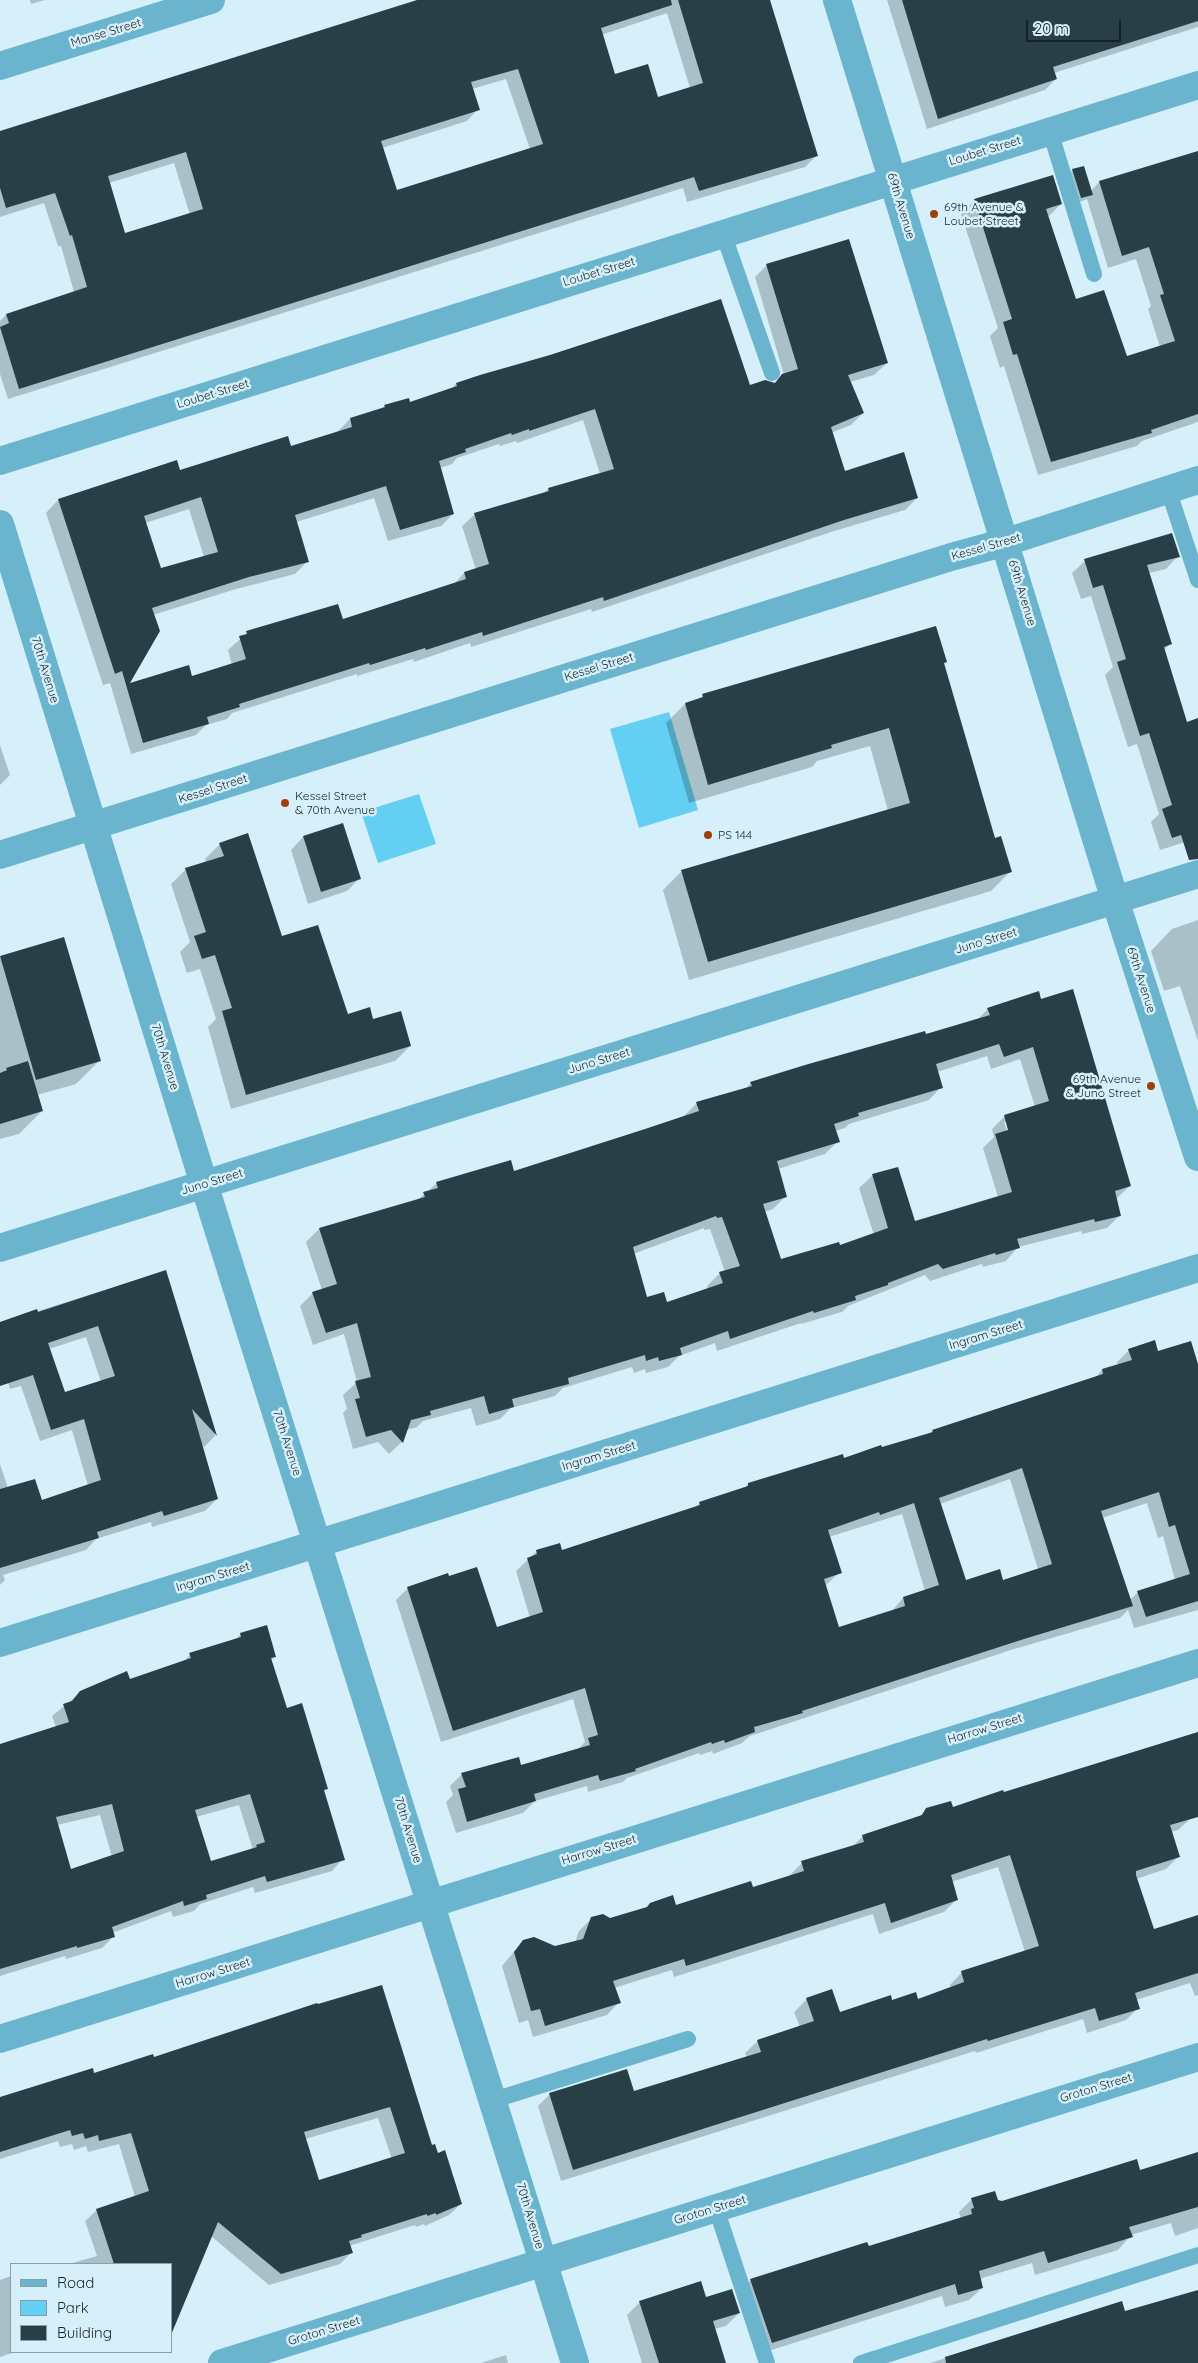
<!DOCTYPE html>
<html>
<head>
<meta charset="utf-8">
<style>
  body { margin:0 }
  #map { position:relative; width:1198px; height:2363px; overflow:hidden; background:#d5f0fa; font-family:Quicksand,sans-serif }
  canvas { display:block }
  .legend { position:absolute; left:10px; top:2263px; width:162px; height:90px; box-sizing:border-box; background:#d5f0fa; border:1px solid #899ea5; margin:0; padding:6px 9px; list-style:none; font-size:15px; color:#182225 }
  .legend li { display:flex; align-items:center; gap:10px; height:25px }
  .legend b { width:25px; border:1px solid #899ea5 }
  .scale { position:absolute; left:1026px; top:20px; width:95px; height:22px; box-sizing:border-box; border:2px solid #182225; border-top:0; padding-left:6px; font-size:15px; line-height:18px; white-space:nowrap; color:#182225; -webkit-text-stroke:4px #d5f0fa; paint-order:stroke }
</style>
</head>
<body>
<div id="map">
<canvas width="1198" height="2363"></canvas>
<ul class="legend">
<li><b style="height:6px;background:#6ab4cd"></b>Road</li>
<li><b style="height:14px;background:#63cff3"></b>Park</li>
<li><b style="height:14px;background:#293f47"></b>Building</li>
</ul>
<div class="scale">20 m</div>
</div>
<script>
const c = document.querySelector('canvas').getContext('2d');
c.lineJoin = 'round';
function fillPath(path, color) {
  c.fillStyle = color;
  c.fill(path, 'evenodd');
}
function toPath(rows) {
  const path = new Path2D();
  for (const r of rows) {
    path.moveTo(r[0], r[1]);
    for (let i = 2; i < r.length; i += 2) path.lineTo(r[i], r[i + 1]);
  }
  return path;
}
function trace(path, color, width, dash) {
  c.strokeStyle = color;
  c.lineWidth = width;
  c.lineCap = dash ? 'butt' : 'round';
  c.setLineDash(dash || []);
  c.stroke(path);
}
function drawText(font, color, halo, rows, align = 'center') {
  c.font = font + ' Quicksand,sans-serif';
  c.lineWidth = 5;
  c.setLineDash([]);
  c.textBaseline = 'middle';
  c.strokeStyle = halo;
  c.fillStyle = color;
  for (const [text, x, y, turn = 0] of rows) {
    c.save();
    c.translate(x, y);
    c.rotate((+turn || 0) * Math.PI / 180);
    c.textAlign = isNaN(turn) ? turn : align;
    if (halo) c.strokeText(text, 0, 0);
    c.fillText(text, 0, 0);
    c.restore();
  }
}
const green = toPath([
  [669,712,698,810,639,828,610,729],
  [419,794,436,844,378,863,361,812]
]);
const shadow = toPath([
  [30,0,45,0,31,4],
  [422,0,769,0,817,155,805,167,687,202,683,188,8,399,0,374,0,321,6,315,74,292,61,246,58,246,44,203,0,217,0,132],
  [667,13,690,88,657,99,614,76,601,35],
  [506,79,530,149,396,192,382,148,467,121,478,109,472,89],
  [174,163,190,215,124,235,109,183],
  [887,0,1198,0,1198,27,1054,73,1056,79,1045,90,927,129],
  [1198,152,1198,422,1142,441,1137,446,1038,475,1004,366,1000,368,990,336,998,328,961,214,975,200,1061,204,1048,217,1075,300,1126,358,1160,347,1148,309,1151,306,1136,259,1108,268,1087,199,1075,204,1067,176,1073,170,1091,191,1099,182],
  [767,265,887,363,874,375,850,382,863,413,851,425,831,433,844,473,917,498,905,510,831,532,592,612,591,609,471,647,470,643,414,662,413,659,357,676,357,674,232,713,227,719,206,725,196,735,131,754,110,683,103,685,46,513,58,500,176,461,180,472,290,448,339,433,338,431,350,419,381,410,385,406,409,404,451,389,456,384,749,387,774,384,784,375,755,277],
  [583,420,600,474,548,489,543,494,475,514,462,526,476,570,464,573,454,584,342,620,247,633,228,650,232,665,191,677,127,685,153,615,236,589,295,574,307,562,296,522,374,498,388,541,441,526,453,514,440,468,452,464,457,458,499,444,500,446,516,441,517,443],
  [189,509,204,557,160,570,145,523],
  [1178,556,1166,569,1149,573,1170,644,1163,651,1186,723,1198,728,1198,838,1160,850,1151,822,1159,814,1137,744,1128,747,1105,675,1113,667,1091,596,1081,599,1072,573,1085,561],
  [946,662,943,664,994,839,1010,872,991,891,689,980,663,890,682,871,888,811,870,746,817,761,812,767,689,803,666,723,685,704,698,700,703,696],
  [0,745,10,775,0,785],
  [342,825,359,879,347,891,308,904,291,850,303,837],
  [220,844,282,937,347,1015,372,1021,410,1046,395,1061,231,1109,208,1027,216,1019,200,969,187,973,180,952,190,942,171,884,186,869,206,863,205,859],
  [1198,920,1198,1041,1180,986,1164,991,1151,951,1172,929],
  [64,939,99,1061,76,1084,37,1095,42,1111,19,1134,0,1139,0,958],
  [1040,1000,1130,1186,1116,1199,1120,1215,1107,1228,1082,1234,1081,1231,1018,1247,1006,1261,983,1267,982,1264,930,1281,925,1275,848,1306,842,1312,801,1324,801,1323,717,1351,715,1343,679,1356,668,1367,646,1373,645,1369,634,1373,632,1367,563,1388,555,1396,511,1408,500,1419,476,1426,471,1408,423,1421,417,1427,406,1430,402,1442,389,1454,378,1442,353,1449,343,1413,347,1409,343,1395,357,1382,344,1334,313,1345,300,1306,313,1293,322,1290,306,1242,319,1229,416,1201,437,1183,514,1172,645,1131,684,1116,697,1103,744,1090,751,1083,977,1020,988,1009],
  [987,1056,991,1069,1020,1059,1035,1107,1004,1117,992,1129,994,1137,983,1148,998,1197,914,1223,897,1168,872,1176,859,1188,874,1235,839,1247,781,1261,764,1212,773,1209,786,1196,778,1169,825,1154,838,1141,835,1131,845,1128,849,1124,929,1100,941,1087,937,1072],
  [1004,1122,1007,1122,1009,1137],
  [704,1228,704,1230,710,1229,725,1272,720,1273,707,1286,708,1290,666,1304,646,1298,633,1254],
  [165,1271,215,1436,204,1447,200,1443,217,1499,205,1511,152,1527,151,1522,96,1539,86,1550,3,1575,5,1580,0,1585,0,1464,8,1488,41,1502,88,1486,72,1430,40,1441,21,1386,10,1389,4,1370,0,1371,0,1323],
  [86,1337,101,1382,64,1394,49,1349],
  [1129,1350,1157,1353,1198,1368,1198,1610,1134,1628,1128,1610,1120,1618,1011,1650,750,1736,742,1743,713,1754,712,1751,700,1755,699,1753,627,1778,623,1782,588,1792,587,1786,535,1801,523,1813,456,1833,446,1802,453,1795,450,1786,462,1774,520,1767,577,1750,585,1742,573,1699,441,1742,396,1600,408,1588,496,1629,530,1618,516,1571,537,1551,561,1551,694,1508,700,1503,744,1489,748,1484,928,1435,932,1431,1095,1378,1102,1370,1118,1365,1117,1362],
  [1010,1479,1038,1569,1002,1581,966,1582,940,1504],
  [1147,1503,1158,1538,1163,1536,1175,1580,1138,1592,1130,1600,1102,1518],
  [902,1514,925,1591,903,1598,892,1611,838,1629,825,1586,840,1572,829,1537],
  [241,1634,275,1656,271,1660,286,1710,327,1788,323,1792,343,1859,332,1871,255,1893,253,1887,200,1904,194,1911,173,1917,171,1911,112,1933,113,1937,102,1948,66,1959,65,1956,0,1976,0,1745,56,1727,52,1716,81,1692,129,1681,182,1663,190,1655,235,1640],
  [239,1805,253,1850,210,1862,196,1817],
  [100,1815,112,1857,71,1870,57,1825],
  [1198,1732,1198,1804,1191,1818,1178,1830,1171,1832,1178,1857,1166,1869,1136,1879,1153,1931,1198,1916,1198,1995,1195,1996,1190,1983,1136,2000,1138,2008,1126,2020,1087,2033,1083,2019,976,2053,975,2051,561,2181,538,2106,550,2094,633,2093,747,2058,745,2053,758,2041,800,2027,794,2012,807,1999,840,2013,891,2002,917,2001,951,1989,950,1985,962,1972,1025,1952,998,1867,951,1882,956,1900,944,1912,879,1934,873,1914,674,1977,672,1970,614,1988,619,2002,607,2015,533,2037,528,2020,519,2023,502,1966,523,1941,555,1948,575,1942,579,1931,592,1918,610,1919,752,1889,790,1877,790,1875,802,1863,852,1847,862,1837,918,1818,927,1809,952,1809],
  [316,2004,432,2146,461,2204,449,2215,425,2226,424,2224,416,2227,415,2225,352,2245,350,2247,351,2253,340,2264,269,2285,211,2236,171,2264,69,2264,97,2256,85,2221,97,2210,135,2197,119,2144,88,2152,86,2146,74,2150,72,2144,60,2147,58,2141,0,2159,0,2100,154,2058],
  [378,2118,392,2159,319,2182,305,2139],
  [1198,2153,1198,2228,1175,2236,1171,2223,1131,2235,1118,2250,1035,2275,1032,2263,979,2279,982,2288,969,2300,945,2307,942,2296,759,2354,738,2293,751,2280,961,2219,959,2212,972,2199,1003,2202,1139,2171],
  [11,2276,11,2352,15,2352,0,2357,0,2280],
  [1198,2291,1198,2363,930,2363,1121,2302,1124,2312],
  [706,2298,739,2313,726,2326,714,2329,725,2363,642,2363,627,2315,640,2302],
  [506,2355,508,2363,481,2363]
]);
const building = toPath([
  [417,0,671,0,672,5,601,28,615,74,648,64,658,97,703,83,678,0,770,0,818,156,699,191,694,177,19,389,0,327,9,323,6,314,87,287,72,235,70,236,55,193,6,208,0,188,0,131],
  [518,69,543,144,397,190,381,141,480,110,471,82],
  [186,152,203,209,125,233,108,176],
  [902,0,1198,0,1198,21,1053,67,1057,79,938,119],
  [1198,151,1198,414,1151,430,1152,433,1051,462,1017,354,1013,355,1003,322,1012,319,974,199,1053,175,1062,204,1046,209,1076,299,1104,290,1127,356,1175,341,1160,295,1164,294,1149,247,1122,256,1099,181],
  [1084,166,1093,195,1081,198,1072,169],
  [849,239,888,363,848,375,864,413,831,427,845,471,904,452,918,498,844,520,604,601,603,597,483,636,482,632,426,650,425,648,370,665,369,663,239,704,240,707,207,717,209,724,143,743,122,671,115,674,58,499,177,460,180,470,288,436,291,446,352,427,350,418,385,407,384,405,409,398,410,402,457,386,456,383,480,375,550,355,721,299,750,385,765,380,775,383,782,374,798,369,766,264],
  [595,409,614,469,548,488,549,491,474,513,489,564,464,572,466,579,343,619,338,604,246,631,247,634,239,636,246,659,192,676,189,665,130,683,160,631,152,608,249,577,309,562,295,515,386,486,400,530,454,514,439,461,466,452,465,449,511,433,512,435,529,429,529,431],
  [201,497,218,552,161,568,144,516],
  [1172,533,1180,557,1147,565,1172,644,1164,647,1187,722,1198,718,1198,859,1189,860,1181,835,1172,838,1162,809,1172,805,1149,733,1140,736,1117,662,1126,659,1103,585,1093,588,1084,559],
  [936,626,947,662,944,663,995,838,1001,836,1012,872,708,962,681,870,910,803,889,728,831,745,832,748,708,785,685,703,703,697,702,694],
  [343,823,361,879,321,892,303,836],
  [248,833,282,936,318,925,348,1014,370,1007,373,1019,401,1011,411,1046,246,1095,222,1011,232,1008,215,955,202,959,194,936,206,932,185,868,224,856,219,843],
  [64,937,101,1061,36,1080,0,956],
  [1073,989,1131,1186,1115,1191,1121,1216,1095,1222,1094,1219,1017,1239,1020,1248,996,1255,995,1253,943,1269,938,1264,888,1283,888,1285,855,1296,856,1300,814,1313,813,1311,730,1339,728,1331,680,1348,682,1355,659,1361,658,1357,646,1361,645,1355,568,1378,569,1384,512,1399,514,1407,489,1414,484,1396,430,1411,431,1415,411,1420,403,1443,391,1430,366,1437,355,1399,360,1398,355,1381,371,1377,357,1323,326,1333,312,1292,337,1284,319,1228,425,1197,423,1192,438,1188,436,1182,511,1160,514,1171,645,1129,699,1111,696,1102,752,1086,750,1082,805,1065,925,1031,926,1034,990,1015,987,1008,1039,991,1041,999],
  [999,1044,1004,1057,1033,1047,1049,1101,1004,1115,1008,1130,995,1134,1012,1192,915,1221,898,1167,872,1174,888,1228,840,1245,839,1242,781,1259,763,1204,787,1197,777,1161,840,1142,834,1124,859,1116,858,1113,943,1088,936,1064],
  [716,1216,717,1218,722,1217,740,1266,719,1272,723,1283,667,1302,664,1292,647,1297,633,1247],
  [28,1061,43,1111,0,1124,0,1073,7,1070,6,1068],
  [166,1270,217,1436,192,1409,218,1499,164,1516,162,1511,97,1532,99,1538,0,1568,0,1489,35,1479,42,1500,101,1480,84,1419,51,1430,33,1375,0,1386,0,1322,37,1309,38,1312],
  [98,1326,115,1376,65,1392,48,1343],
  [1155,1340,1158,1351,1191,1341,1198,1364,1198,1601,1146,1617,1137,1591,1190,1574,1175,1525,1169,1527,1159,1492,1101,1511,1133,1606,1024,1639,802,1711,803,1713,754,1727,755,1732,725,1743,724,1740,712,1744,711,1742,635,1769,636,1771,600,1781,598,1775,534,1794,536,1801,467,1822,458,1789,466,1787,461,1773,519,1757,521,1765,590,1745,588,1738,598,1735,585,1688,453,1731,407,1587,448,1573,449,1576,477,1567,497,1627,543,1612,527,1558,537,1554,536,1550,560,1543,562,1550,700,1505,699,1502,748,1486,748,1483,843,1454,844,1458,881,1445,882,1447,933,1432,932,1430,1103,1374,1102,1369,1132,1360,1128,1349],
  [1022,1468,1052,1564,1003,1580,1000,1569,966,1580,939,1498],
  [914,1503,939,1585,903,1597,905,1606,839,1627,824,1579,842,1573,828,1530,879,1512,880,1515],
  [267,1625,276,1657,271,1658,287,1708,302,1703,328,1789,324,1790,345,1860,267,1882,265,1876,206,1895,207,1899,184,1906,183,1901,112,1927,115,1937,77,1948,77,1946,0,1969,0,1744,69,1722,63,1704,72,1701,80,1691,127,1671,130,1679,191,1658,189,1653,241,1637,240,1633],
  [250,1794,265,1842,256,1845,257,1847,211,1861,195,1810],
  [112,1804,124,1851,71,1869,56,1817],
  [1198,1732,1198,1817,1170,1825,1180,1857,1136,1871,1136,1875,1154,1929,1198,1915,1198,1973,1135,1993,1140,2009,1099,2021,1095,2008,988,2041,987,2039,573,2170,549,2093,627,2069,634,2091,761,2052,757,2040,814,2021,806,1998,832,1989,840,2012,891,1995,892,2000,916,1992,918,1999,964,1982,961,1971,1039,1946,1010,1855,951,1875,958,1900,891,1923,885,1903,686,1966,684,1959,642,1972,613,1981,621,2003,545,2026,540,2009,531,2011,514,1952,523,1940,534,1937,555,1946,583,1939,591,1917,603,1914,610,1918,647,1907,650,1903,673,1895,676,1905,751,1881,753,1887,804,1871,801,1861,864,1842,862,1835,922,1815,926,1808,951,1801,953,1807,1003,1790,1004,1792],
  [382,1985,432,2145,435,2144,438,2153,445,2150,462,2204,436,2215,436,2213,427,2216,427,2214,361,2235,362,2237,349,2241,353,2253,281,2274,218,2222,171,2335,171,2264,114,2264,96,2209,149,2191,131,2133,99,2141,98,2135,85,2139,83,2133,72,2136,70,2130,0,2152,0,2097,93,2068,94,2073,153,2054,154,2057,317,2003,318,2004],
  [390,2107,405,2153,319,2180,304,2132],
  [1198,2152,1198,2207,1129,2227,1133,2237,1048,2263,1044,2251,979,2271,983,2288,958,2295,955,2284,772,2343,750,2279,867,2242,869,2246,972,2214,971,2209,974,2208,971,2198,995,2191,998,2200,1002,2201,1137,2159,1140,2170],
  [701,2281,706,2297,732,2289,740,2313,713,2321,726,2363,659,2363,639,2301],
  [1198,2290,1198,2363,946,2363,945,2357,1122,2301,1125,2311]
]);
const lane = toPath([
  [1050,131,1094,274],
  [723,233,772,373],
  [1168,489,1198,580],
  [494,2100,688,2039],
  [716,2208,767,2363],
  [861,2363,1198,2255]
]);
const street = toPath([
  [837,0,1115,900,1198,1157],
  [0,66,211,0],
  [0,461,1198,85],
  [0,524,204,1184,575,2363],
  [0,855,951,557,1006,542,1198,480],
  [0,1248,1198,874],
  [0,1643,1198,1268],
  [0,2039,1198,1663],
  [222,2363,1198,2057]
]);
const markers = [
  [934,214,5,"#a23e0a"],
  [285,803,5,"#a23e0a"],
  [708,835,5,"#a23e0a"],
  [1151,1086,5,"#a23e0a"]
];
const streetNames = [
  ["Manse Street",106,33,-17],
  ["Loubet Street",985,151,-17],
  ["69th Avenue",901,206,73],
  ["Loubet Street",599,272,-17],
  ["Loubet Street",213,394,-17],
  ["Kessel Street",986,547,-16],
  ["69th Avenue",1022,593,73],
  ["Kessel Street",599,667,-17],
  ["70th Avenue",45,670,73],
  ["Kessel Street",213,789,-18],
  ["Juno Street",986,941,-17],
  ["69th Avenue",1141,980,72],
  ["70th Avenue",165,1057,73],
  ["Juno Street",599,1061,-17],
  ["Juno Street",212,1182,-17],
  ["Ingram Street",986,1335,-17],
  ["70th Avenue",287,1443,72],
  ["Ingram Street",599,1456,-17],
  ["Ingram Street",213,1577,-17],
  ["Harrow Street",985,1729,-17],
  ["70th Avenue",408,1830,73],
  ["Harrow Street",599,1850,-17],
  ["Harrow Street",213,1973,-17],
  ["Groton Street",1096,2088,-17],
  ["Groton Street",710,2210,-17],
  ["70th Avenue",530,2216,73],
  ["Groton Street",324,2331,-17]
];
const poiNames = [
  ["69th Avenue &",944,207],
  ["Loubet Street",944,221],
  ["Kessel Street",295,796],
  ["& 70th Avenue",295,810],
  ["PS 144",718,835],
  ["69th Avenue",1141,1079,"right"],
  ["& Juno Street",1141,1093,"right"]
];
fillPath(green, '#63cff3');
fillPath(shadow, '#0003');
fillPath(building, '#293f47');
trace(lane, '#6ab4cd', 16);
trace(street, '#6ab4cd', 28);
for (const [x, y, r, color] of markers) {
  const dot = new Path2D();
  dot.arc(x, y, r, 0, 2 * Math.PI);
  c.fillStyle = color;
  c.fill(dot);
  trace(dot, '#d5f0fa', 2);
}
drawText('12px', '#182225', '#d5f0fa', streetNames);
drawText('12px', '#182225', '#d5f0fa', poiNames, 'left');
</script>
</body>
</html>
